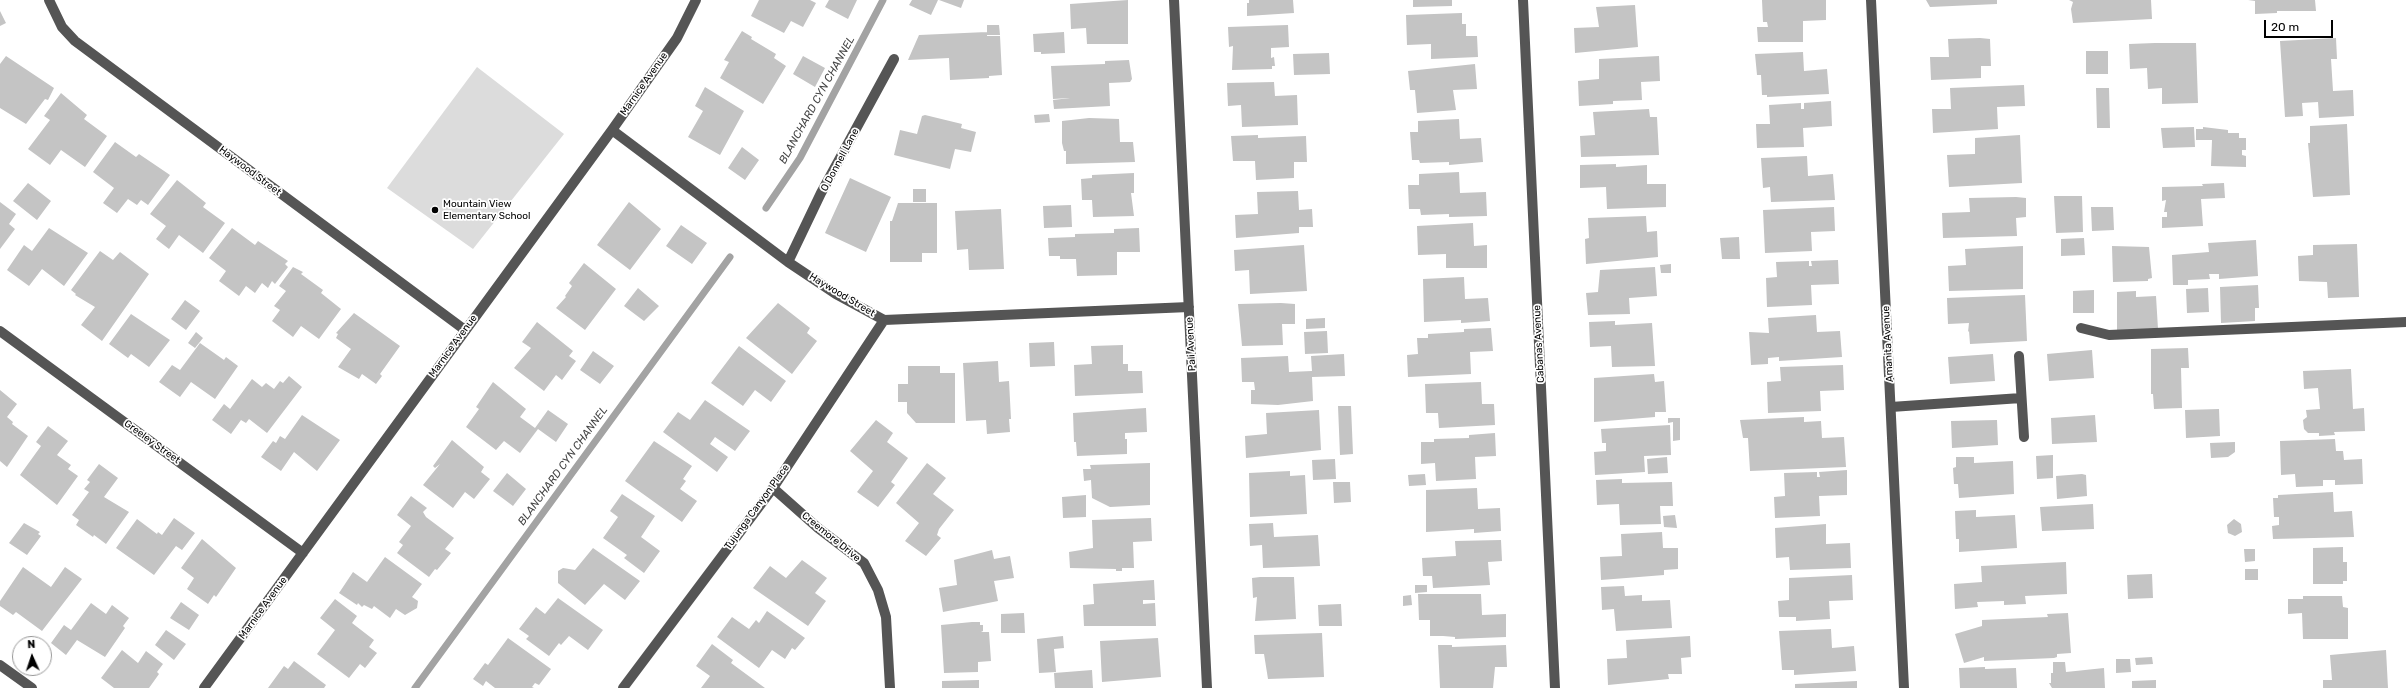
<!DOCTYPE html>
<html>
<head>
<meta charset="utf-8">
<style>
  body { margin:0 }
  #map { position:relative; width:2406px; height:688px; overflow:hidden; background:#fff; font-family:Rubik,sans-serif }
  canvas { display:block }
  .north { position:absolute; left:12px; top:636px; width:40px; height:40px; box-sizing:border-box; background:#fff; border:1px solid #999; border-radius:50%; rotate:357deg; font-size:11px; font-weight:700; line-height:16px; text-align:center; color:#000 }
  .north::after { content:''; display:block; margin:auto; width:14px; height:18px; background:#000; clip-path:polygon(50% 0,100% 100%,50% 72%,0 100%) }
  .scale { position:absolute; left:2264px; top:20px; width:69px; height:18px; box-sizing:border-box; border:2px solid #000; border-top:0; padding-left:5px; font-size:12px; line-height:14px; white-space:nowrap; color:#000; -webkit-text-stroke:3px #fff; paint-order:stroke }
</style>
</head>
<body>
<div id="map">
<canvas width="2406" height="688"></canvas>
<div class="north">N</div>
<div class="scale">20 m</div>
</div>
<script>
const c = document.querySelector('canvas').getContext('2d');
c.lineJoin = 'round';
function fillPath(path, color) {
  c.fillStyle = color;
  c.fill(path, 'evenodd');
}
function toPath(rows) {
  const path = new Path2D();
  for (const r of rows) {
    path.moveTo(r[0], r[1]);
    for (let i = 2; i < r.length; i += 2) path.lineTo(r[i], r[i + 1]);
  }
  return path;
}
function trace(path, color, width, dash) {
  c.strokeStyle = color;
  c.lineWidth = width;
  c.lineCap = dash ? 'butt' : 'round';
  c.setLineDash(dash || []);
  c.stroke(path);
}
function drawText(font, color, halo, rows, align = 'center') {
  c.font = font + ' Rubik,sans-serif';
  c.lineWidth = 3.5;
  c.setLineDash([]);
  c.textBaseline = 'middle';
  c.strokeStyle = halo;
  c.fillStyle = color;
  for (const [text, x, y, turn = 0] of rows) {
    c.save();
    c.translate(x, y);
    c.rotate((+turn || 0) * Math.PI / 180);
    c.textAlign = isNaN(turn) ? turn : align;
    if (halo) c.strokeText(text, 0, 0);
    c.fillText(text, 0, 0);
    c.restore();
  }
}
const green = toPath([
  [477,67,564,134,473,249,387,188]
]);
const stream = toPath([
  [766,208,800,158,883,0],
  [415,688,730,257]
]);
const building = toPath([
  [759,0,810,0,816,3,803,27,791,21,784,33,751,16],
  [829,0,857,0,848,19,825,7],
  [912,0,938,0,931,15,909,5],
  [939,0,964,0,961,8],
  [1128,0,1128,44,1087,44,1086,28,1071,29,1070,4],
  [1249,0,1293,0,1294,13,1247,16,1247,3,1249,3],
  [1413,0,1452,0,1452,6,1413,7],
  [1762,0,1826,0,1826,20,1803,21,1803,42,1758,42,1757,27,1768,27,1767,22,1763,22],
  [1926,0,1997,0,1997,4,1930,7],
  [2069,0,2151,0,2152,19,2073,23,2071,9,2073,2],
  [2248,0,2315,0,2316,11,2277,11,2277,13,2255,14,2255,1],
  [1635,5,1638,47,1575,53,1574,28,1599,27,1596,7],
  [0,11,6,23,0,26],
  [1462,13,1462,24,1466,24,1466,36,1477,36,1478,57,1431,59,1431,44,1407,45,1406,15],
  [987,25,999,25,1000,35,987,35],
  [1288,25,1289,47,1271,48,1271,58,1274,57,1275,66,1272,66,1272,69,1232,70,1233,46,1229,47,1228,27],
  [742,31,752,37,751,39,776,54,774,58,786,66,763,104,720,78,729,62,724,60],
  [987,32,987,36,1000,36,1002,75,989,76,989,78,950,80,949,58,908,60,919,35],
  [1064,32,1065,53,1041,54,1041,52,1034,52,1033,34],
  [1980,38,1990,39,1991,66,1981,66,1981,78,1931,80,1930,57,1949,57,1948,39],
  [2336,38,2337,59,2331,59,2333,91,2353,90,2354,116,2319,118,2318,102,2302,103,2303,116,2285,117,2280,41],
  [2155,43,2196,43,2198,103,2162,104,2162,88,2148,89,2147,68,2130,69,2129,44],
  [2086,51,2108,51,2108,74,2086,74],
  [1803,52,1804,71,1827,69,1829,94,1767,97,1767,95,1762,95,1761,75,1757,75,1755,54],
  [1329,53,1330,74,1294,75,1293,54],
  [6,56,54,88,48,100,45,99,26,124,0,108,0,64],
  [803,56,825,68,815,87,793,74],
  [1659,56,1660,81,1641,82,1642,100,1613,101,1613,104,1579,106,1578,81,1599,79,1599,59],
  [1129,60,1132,79,1130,82,1109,83,1110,106,1054,109,1053,100,1070,98,1053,99,1051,66,1105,64,1105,61],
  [1475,64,1477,89,1453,90,1456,110,1417,113,1415,90,1410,90,1408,71],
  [1274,82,1275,96,1297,95,1298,125,1242,127,1241,105,1228,106,1227,83],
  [2024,85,2025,106,1997,107,1998,129,1933,133,1932,109,1951,109,1950,88],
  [705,87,744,111,720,155,688,137,703,111,695,106],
  [2096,88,2109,88,2110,128,2097,128],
  [61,93,87,115,84,119,107,136,85,167,61,150,50,165,28,149,50,120,44,116],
  [1831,101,1832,126,1803,128,1804,147,1757,148,1756,124,1770,124,1769,105,1801,103,1801,109,1804,109,1804,103],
  [1649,109,1650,117,1657,117,1659,155,1581,157,1580,136,1595,135,1593,112],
  [1049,114,1050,122,1035,123,1034,115],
  [925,115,962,124,961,128,976,132,971,152,955,149,950,169,894,155,900,130,917,134,922,116],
  [1089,118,1119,119,1120,142,1133,142,1135,162,1066,164,1066,151,1064,151,1062,143,1062,121],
  [1459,119,1460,139,1481,138,1483,162,1449,165,1449,162,1420,163,1419,160,1412,160,1410,132,1418,132,1418,121],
  [2347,124,2350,195,2313,197,2308,143,2310,143,2310,126],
  [2194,127,2195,147,2163,148,2161,128],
  [2203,127,2228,130,2228,133,2239,133,2239,138,2246,138,2246,150,2242,150,2242,155,2246,156,2246,167,2211,166,2212,140,2196,140,2196,129,2203,129],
  [1258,135,1258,138,1306,136,1307,162,1294,162,1294,178,1256,180,1255,161,1233,161,1231,136],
  [2020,135,2022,183,1949,187,1947,155,1975,154,1975,138],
  [115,142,136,157,139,154,170,175,148,205,141,200,137,205,128,199,117,213,103,203,114,188,93,172],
  [742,147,759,160,745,180,728,168],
  [1807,156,1808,176,1833,174,1835,200,1771,202,1770,187,1763,188,1761,158],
  [1616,164,1616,167,1647,165,1647,184,1666,184,1666,207,1607,209,1606,187,1580,188,1580,165],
  [1459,172,1460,193,1486,192,1487,216,1449,217,1449,214,1421,215,1420,209,1409,209,1408,185,1419,185,1419,174],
  [1134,173,1134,193,1131,193,1134,216,1093,217,1092,200,1082,200,1081,179,1092,178,1092,175],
  [850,178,891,197,866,252,825,233],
  [177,180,206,203,203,207,225,223,203,253,179,235,169,249,156,239,166,226,150,214],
  [28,183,51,201,37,220,13,201],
  [2224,183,2225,198,2201,199,2203,226,2162,228,2162,217,2167,217,2167,212,2164,212,2166,200,2162,201,2162,187,2203,186,2202,184],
  [913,189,926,189,926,202,913,202],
  [1298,191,1299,210,1312,209,1313,227,1299,227,1299,233,1236,238,1235,215,1258,214,1257,192],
  [2054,196,2082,196,2083,232,2056,233],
  [2016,197,2026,198,2026,217,2016,218,2017,236,1943,238,1942,213,1970,212,1969,198],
  [0,202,16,214,9,224,15,229,0,249],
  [629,202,661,229,630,270,597,245],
  [898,203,937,203,937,253,922,253,922,262,890,262,890,221,892,221],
  [1071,205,1072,227,1044,228,1043,206],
  [1834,207,1835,231,1811,232,1812,251,1765,253,1763,210],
  [2091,207,2113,207,2114,230,2092,231],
  [1001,209,1004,269,969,270,968,249,957,250,955,211],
  [1646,216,1647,232,1657,231,1658,257,1586,264,1585,239,1589,238,1588,218],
  [1473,223,1474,246,1487,245,1487,268,1446,268,1446,254,1418,255,1417,226],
  [681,225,707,243,692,264,666,246],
  [49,228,88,253,64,286,42,269,29,286,7,270,24,245,32,251],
  [232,228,255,245,258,241,288,261,285,264,288,267,275,284,272,281,268,288,262,283,255,293,246,286,239,296,219,281,226,271,209,258],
  [1139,228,1140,252,1117,252,1117,275,1077,276,1076,259,1060,259,1060,256,1049,256,1048,238,1075,237,1075,234,1114,233,1114,229],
  [1739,237,1740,259,1722,259,1720,238],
  [2084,238,2085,255,2061,256,2061,239],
  [2256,240,2258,276,2219,279,2219,274,2209,274,2210,279,2188,280,2188,285,2173,285,2172,255,2209,252,2208,243],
  [2357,244,2359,297,2328,298,2327,282,2299,281,2298,256,2313,255,2313,245],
  [1304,245,1307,291,1250,294,1249,270,1235,271,1234,250],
  [2023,246,2023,289,1949,291,1948,266,1966,265,1965,249],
  [2112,246,2149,247,2152,278,2148,279,2148,281,2113,282],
  [100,251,113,260,120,252,149,274,102,341,81,325,95,307,75,295,76,294,71,290],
  [1838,260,1839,284,1811,285,1812,305,1767,307,1766,278,1777,277,1776,262,1809,261,1809,266,1812,266,1811,261],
  [584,263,616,289,585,330,556,308,566,297,565,296,572,286,569,283],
  [1671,264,1671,273,1661,273,1660,265],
  [293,267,303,272,301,274,323,290,321,293,341,309,319,339,301,326,293,337,272,321,280,310,274,306,286,291,279,286],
  [1655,267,1657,296,1629,298,1630,314,1588,315,1586,293,1598,292,1600,270],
  [1464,277,1465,299,1488,298,1490,321,1461,323,1461,320,1424,322,1423,279],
  [2258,285,2259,308,2255,308,2255,321,2221,323,2220,287],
  [638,288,659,306,644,321,624,306],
  [2208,288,2209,312,2187,313,2186,289],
  [2094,290,2094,313,2073,313,2073,291],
  [2136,291,2136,297,2156,296,2158,329,2117,331,2117,292],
  [2025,295,2027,341,1970,344,1969,331,1968,332,1969,323,1948,324,1947,298],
  [185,300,200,311,186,330,171,319],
  [778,303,810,328,807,333,817,341,792,374,746,338],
  [1281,303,1295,304,1295,324,1282,324,1283,345,1242,346,1238,304],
  [354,313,400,346,380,374,382,376,376,384,362,374,359,379,338,367,351,349,336,338,338,334,336,333],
  [131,314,170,340,149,367,131,354,128,358,109,344],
  [1816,315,1817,332,1840,331,1842,357,1779,361,1779,357,1768,358,1768,364,1751,365,1749,332,1769,333,1768,318],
  [1325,318,1325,328,1306,329,1306,319],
  [1615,321,1615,325,1652,323,1655,366,1612,367,1611,346,1590,347,1589,322],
  [537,322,573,351,569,356,576,361,562,380,556,375,544,391,514,368,531,348,522,342],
  [1491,328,1493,351,1470,352,1471,374,1408,377,1407,355,1418,354,1417,338,1428,338,1428,334,1464,332,1464,329],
  [1327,331,1328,353,1305,354,1304,332],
  [196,332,203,338,195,348,188,343],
  [1054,342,1055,366,1030,367,1029,343],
  [200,343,224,360,226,357,238,366,215,399,191,382,180,397,159,382,172,365,180,370],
  [1123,345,1123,364,1128,364,1128,371,1142,371,1143,393,1075,396,1074,365,1092,364,1091,346],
  [739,346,786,381,771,402,755,390,743,406,711,383],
  [2188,348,2189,368,2181,368,2182,408,2154,409,2153,394,2151,394,2151,349],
  [2092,350,2094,378,2049,381,2047,354],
  [593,351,614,366,600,384,580,370],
  [1344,354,1345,376,1312,377,1313,401,1278,405,1251,404,1251,390,1255,390,1254,382,1242,382,1241,358,1288,356,1289,372,1312,371,1311,356],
  [1993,354,1995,381,1950,384,1948,357],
  [998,361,999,382,1009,381,1011,419,1009,419,1010,432,987,434,986,420,966,421,963,363],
  [1843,365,1844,390,1820,391,1821,411,1768,413,1767,382,1781,381,1780,367],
  [908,366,940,366,940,373,955,373,955,423,916,423,907,413,907,402,898,402,898,384,908,384],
  [2351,369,2353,409,2364,408,2365,431,2334,432,2335,435,2319,436,2319,433,2308,433,2304,429,2303,420,2307,417,2306,410,2320,409,2318,388,2304,389,2303,371],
  [1654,374,1655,382,1664,381,1666,412,1655,412,1655,417,1594,422,1594,378],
  [289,376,302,387,267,433,249,419,246,423,241,420,231,434,212,420,224,404,230,409,252,379,262,387,266,383,274,389,280,381,283,383],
  [493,382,526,409,520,417,535,428,548,410,568,424,556,442,538,429,520,453,504,441,496,450,466,427,479,409,476,407],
  [1481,382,1482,404,1494,404,1495,425,1439,428,1438,413,1426,413,1425,384],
  [0,390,17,404,7,417,13,422,12,424,28,436,7,467,0,461],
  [705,400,750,431,735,451,715,437,710,444,728,457,717,472,663,432,678,412,690,420],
  [1338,406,1351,406,1353,454,1340,455],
  [1146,408,1147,432,1125,433,1125,439,1127,439,1127,454,1077,456,1076,442,1074,442,1073,413],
  [2219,409,2220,436,2186,438,2185,410],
  [1319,410,1321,450,1246,458,1245,436,1267,434,1266,413],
  [302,415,340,440,317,471,294,452,281,471,261,457,273,441,276,443,280,436,285,439],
  [2095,415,2097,442,2052,444,2051,418],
  [1804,417,1804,422,1821,421,1822,438,1844,437,1846,467,1750,471,1748,438,1743,438,1740,420],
  [1668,418,1680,418,1680,440,1673,441,1673,422,1668,423],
  [876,420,893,433,887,442,908,458,891,482,895,485,878,507,857,492,873,471,850,451],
  [1997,420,1998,445,1952,448,1951,421],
  [1670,425,1671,455,1644,456,1645,472,1595,475,1594,452,1606,451,1606,443,1602,443,1601,429],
  [48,426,68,441,57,455,71,465,68,469,78,476,57,505,20,475,41,446,36,442],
  [1495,433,1496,456,1475,457,1476,479,1436,481,1435,463,1421,464,1421,442,1434,442,1434,439,1469,438,1469,435],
  [2335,439,2336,451,2343,451,2344,460,2362,459,2363,484,2335,485,2335,480,2323,480,2323,486,2296,487,2295,474,2281,475,2280,441],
  [452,440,484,467,481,472,490,479,474,499,465,492,453,508,423,485,440,464,435,468,433,466],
  [654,441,692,466,683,479,686,481,680,489,697,501,682,522,625,481],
  [2235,442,2235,452,2228,457,2211,458,2210,443],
  [2053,455,2053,478,2037,479,2036,456],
  [1667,457,1668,473,1648,474,1647,459],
  [1956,457,1974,457,1974,463,2013,461,2014,494,1959,498,1958,484,1954,484,1953,468,1956,467],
  [1335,459,1336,479,1313,480,1312,460],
  [927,463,946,478,933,494,954,510,939,529,937,535,941,538,926,556,905,541,919,523,896,503],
  [1150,463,1150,505,1110,507,1092,498,1091,480,1084,481,1083,469,1091,469,1090,465],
  [99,464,118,478,104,497,129,512,106,544,94,535,93,537,76,525,79,520,72,515,89,492,84,489,90,482,87,480],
  [1847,470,1847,495,1819,496,1820,516,1775,518,1774,497,1785,496,1784,473,1817,472,1817,477,1820,477,1819,472],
  [1290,471,1290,476,1305,475,1307,514,1250,517,1249,473],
  [507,473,526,489,513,506,493,491],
  [1425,474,1426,485,1409,486,1408,475],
  [2082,474,2086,475,2087,496,2057,499,2056,476],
  [1622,479,1622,483,1672,482,1673,506,1660,506,1661,524,1620,525,1619,504,1597,505,1596,480],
  [1333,482,1350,482,1351,502,1334,503],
  [1477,488,1478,509,1500,508,1501,531,1474,533,1474,529,1426,532,1426,490],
  [2333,492,2334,512,2352,511,2354,537,2273,539,2272,526,2279,525,2279,517,2274,517,2273,498,2278,498,2278,495],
  [622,494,655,516,641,537,660,551,644,573,624,558,627,555,603,538,618,517,610,511],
  [1086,495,1086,517,1063,518,1062,497],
  [411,496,427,508,423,512,426,517,454,538,445,549,451,553,437,570,435,569,429,577,397,553,403,545,399,542,411,526,397,515],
  [2093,504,2094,529,2042,531,2040,507],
  [1976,510,1976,517,2015,515,2017,548,1959,552,1959,539,1956,539,1955,511],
  [1675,515,1677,528,1664,527,1663,516],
  [174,518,195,533,182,550,176,546,154,575,116,548,137,519,157,534,158,532,162,535],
  [1151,518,1152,541,1133,542,1134,568,1122,568,1122,571,1116,571,1116,569,1070,568,1069,552,1093,548,1092,520],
  [2234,519,2241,524,2242,532,2235,536,2228,533,2227,525],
  [24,523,40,532,38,534,41,536,27,555,9,543],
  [1273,523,1274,537,1318,535,1320,566,1263,568,1262,545,1250,546,1249,524],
  [1826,524,1826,544,1850,543,1851,568,1790,570,1789,557,1776,558,1775,528],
  [1662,532,1663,548,1678,548,1678,569,1664,570,1664,575,1601,580,1600,557,1622,556,1621,534],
  [202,539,236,568,216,597,214,595,208,604,187,589,194,578,181,568],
  [1501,540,1502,561,1488,562,1490,585,1433,588,1432,576,1423,576,1422,558,1456,556,1455,541],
  [2343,547,2343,562,2347,562,2347,581,2343,581,2343,584,2313,584,2313,548],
  [593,548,640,581,625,600,604,584,585,605,558,583,558,571,563,568,575,570],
  [2244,549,2255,549,2255,561,2245,562],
  [992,550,994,559,1010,556,1014,578,994,581,998,601,943,612,939,588,957,585,954,560],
  [385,557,422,584,412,597,418,601,417,608,405,615,396,609,390,618,374,606,372,609,364,605,362,607,358,603,357,605,339,593,353,572,367,582],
  [802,560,827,578,815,593,826,601,808,626,753,588,770,566,786,578],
  [2066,562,2067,594,2025,596,2026,604,2004,605,2004,601,1977,602,1978,607,1955,609,1954,584,1982,582,1981,566],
  [23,567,51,587,65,567,82,579,42,631,16,612,13,615,0,606,0,601],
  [2245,569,2258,569,2258,580,2245,580],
  [2152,574,2153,598,2128,599,2127,575],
  [1852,575,1853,600,1829,601,1830,619,1796,621,1796,617,1779,617,1778,601,1789,600,1789,578],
  [1260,577,1294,577,1296,619,1255,621,1257,597,1253,598,1252,578],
  [1154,580,1155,600,1143,600,1143,604,1155,603,1156,626,1084,626,1083,605,1094,604,1093,584],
  [1415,585,1427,585,1427,592,1415,593],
  [1624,586,1625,596,1642,595,1642,601,1670,600,1672,628,1616,631,1614,609,1602,610,1601,587],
  [1418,594,1481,594,1482,615,1506,614,1506,637,1455,639,1455,637,1443,636,1430,636,1430,620,1419,620],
  [1411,595,1412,605,1403,606,1403,596],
  [2303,596,2342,596,2343,607,2348,608,2348,639,2303,639,2302,613,2288,614,2288,599,2303,599],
  [558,598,603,630,588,650,569,636,561,645,559,643,549,656,526,639,529,636,519,629,536,607,545,614],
  [335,599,357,616,352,623,374,640,369,647,377,653,365,668,360,664,349,678,317,654,335,630,320,618],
  [181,602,199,615,189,630,170,618],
  [91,603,106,614,112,605,129,618,123,626,125,628,105,657,77,640,66,655,51,643,64,625,71,630],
  [1341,604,1342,626,1319,626,1318,605],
  [767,611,805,638,795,650,792,648,785,659,772,650,759,668,717,637,732,617,749,629,756,620,759,623],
  [1024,613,1025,633,1001,633,1001,614],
  [2068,613,2071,653,2057,654,2057,657,2054,658,1984,661,1984,657,1964,663,1955,634,1982,626,1982,620,2048,617,2047,614],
  [972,622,980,622,980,625,983,625,983,631,981,632,989,632,991,661,978,662,978,672,944,673,941,625],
  [1831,629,1832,648,1854,646,1856,671,1794,675,1794,670,1782,670,1779,631],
  [166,630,186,644,174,660,155,645],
  [1322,633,1324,677,1268,679,1264,654,1255,654,1254,635],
  [1063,636,1064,648,1054,649,1056,672,1039,673,1037,639],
  [1690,636,1691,657,1681,658,1682,674,1668,674,1669,679,1608,685,1607,659,1627,658,1626,640],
  [508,638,551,669,539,685,535,683,532,687,534,688,495,688,486,681,483,686,473,679,485,663,488,665],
  [1158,638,1161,677,1102,682,1100,641],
  [712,644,733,660,731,663,765,688,701,688,710,676,696,666],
  [1438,645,1452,645,1452,647,1506,645,1507,667,1495,667,1493,688,1440,688],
  [122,650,138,663,146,651,163,664,157,672,159,674,149,688,114,688,101,678],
  [2386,650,2388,688,2323,688,2323,680,2332,680,2330,655],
  [2152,657,2153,664,2136,665,2135,658],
  [2116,659,2130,659,2131,672,2116,673],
  [294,661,326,685,324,688,268,688,284,666,288,669],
  [2053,662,2065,662,2066,672,2104,668,2105,688,2052,688,2049,683,2051,683,2051,673,2053,673],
  [1985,667,1985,669,2016,668,2017,688,1960,688,1959,668],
  [1092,670,1093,688,1055,688,1054,673],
  [979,680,979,688,942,688,942,681],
  [2156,680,2156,688,2132,688,2132,681],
  [1857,681,1857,688,1795,688,1795,684]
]);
const minor = toPath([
  [49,0,62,27,75,41,465,330],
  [1174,0,1207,688],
  [1523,0,1555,688],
  [1871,0,1904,688],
  [612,130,788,262,836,294,884,320,1189,307],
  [788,262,821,193,894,59],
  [2081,328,2109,335,2406,322],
  [0,331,303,553],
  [2019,356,2024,437],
  [1891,407,2021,398],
  [773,488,818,528,864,563,878,590,886,617,890,688],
  [0,665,32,688],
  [204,688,612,130,677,38,696,0],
  [623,688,773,488,884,320]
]);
const markers = [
  [435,210,4,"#000"]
];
const streetNames = [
  ["Marnice Avenue",644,84,-55],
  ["O Donnell Lane",840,160,-62],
  ["Haywood Street",250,171,37],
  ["Haywood Street",842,295,31],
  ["Pali Avenue",1191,344,-93],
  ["Cabanas Avenue",1539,344,-93],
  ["Amanita Avenue",1888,344,-93],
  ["Marnice Avenue",453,346,-54],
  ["Greeley Street",152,442,36],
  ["Tujunga Canyon Place",757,507,-54],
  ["Creemore Drive",831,537,39],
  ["Marnice Avenue",263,608,-54]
];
const poiNames = [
  ["Mountain View",443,204],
  ["Elementary School",443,216]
];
const waterNames = [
  ["BLANCHARD CYN CHANNEL",817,100,-61],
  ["BLANCHARD CYN CHANNEL",563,466,-54]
];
fillPath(green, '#dcdcdc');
trace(stream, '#a3a3a3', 7);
fillPath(building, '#c4c4c4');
trace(minor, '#555', 10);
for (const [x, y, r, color] of markers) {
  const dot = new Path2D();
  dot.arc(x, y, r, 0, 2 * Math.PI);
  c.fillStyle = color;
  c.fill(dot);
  trace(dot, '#fff', 1.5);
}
drawText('10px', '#000', '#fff', streetNames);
drawText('10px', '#000', '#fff', poiNames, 'left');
drawText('italic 11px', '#444', '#fff', waterNames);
</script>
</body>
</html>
